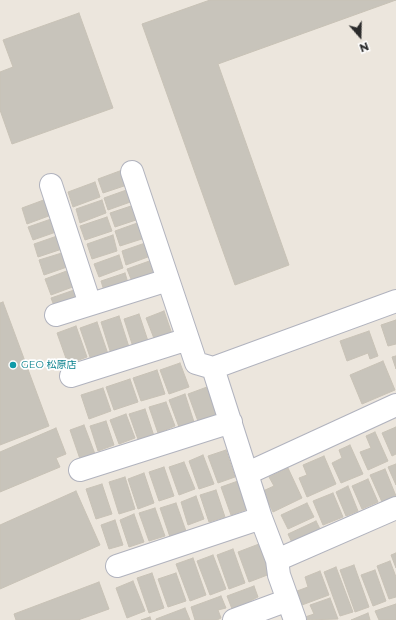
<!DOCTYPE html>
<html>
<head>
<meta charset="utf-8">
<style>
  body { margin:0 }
  #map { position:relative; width:396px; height:620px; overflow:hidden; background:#ece6dd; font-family:Montserrat,sans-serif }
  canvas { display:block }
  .north { position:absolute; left:340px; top:16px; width:40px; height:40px; -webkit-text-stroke:3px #fff; paint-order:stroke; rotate:160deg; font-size:11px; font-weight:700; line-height:16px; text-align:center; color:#2b2b2b }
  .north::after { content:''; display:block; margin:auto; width:14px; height:18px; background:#2b2b2b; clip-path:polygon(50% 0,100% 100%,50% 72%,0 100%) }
</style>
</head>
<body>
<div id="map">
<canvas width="396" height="620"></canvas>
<div class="north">N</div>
</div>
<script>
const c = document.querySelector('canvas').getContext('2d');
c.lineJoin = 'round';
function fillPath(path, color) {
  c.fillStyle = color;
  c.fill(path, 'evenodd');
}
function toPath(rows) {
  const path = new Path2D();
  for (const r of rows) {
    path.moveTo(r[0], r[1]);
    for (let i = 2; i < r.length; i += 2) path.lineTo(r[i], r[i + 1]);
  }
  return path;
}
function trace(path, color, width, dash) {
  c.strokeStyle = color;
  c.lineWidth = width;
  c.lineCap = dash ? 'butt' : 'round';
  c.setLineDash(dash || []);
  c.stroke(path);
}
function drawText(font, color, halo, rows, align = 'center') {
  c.font = font + ' Montserrat,"Noto Sans JP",sans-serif';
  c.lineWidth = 3.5;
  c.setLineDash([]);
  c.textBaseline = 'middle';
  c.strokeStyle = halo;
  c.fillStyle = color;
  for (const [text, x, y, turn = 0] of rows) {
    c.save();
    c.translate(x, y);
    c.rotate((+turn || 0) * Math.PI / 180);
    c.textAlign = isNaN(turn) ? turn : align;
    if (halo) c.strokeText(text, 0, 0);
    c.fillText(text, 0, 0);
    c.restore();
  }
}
const building = toPath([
  [210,0,396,0,218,64,289,265,235,285,142,24,210,0],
  [79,13,113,108,12,144,0,110,0,72,13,67,3,40,79,13],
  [125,169,130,184,103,193,98,179,125,169],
  [95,182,100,197,73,207,68,192,95,182],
  [132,188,136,200,108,210,104,198,132,188],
  [49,198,54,214,27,224,22,208,49,198],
  [102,200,106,213,80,223,76,209,102,200],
  [137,204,142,218,115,227,110,213,137,204],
  [107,217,112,231,85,240,80,226,107,217],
  [54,218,59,231,33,240,28,227,54,218],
  [143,221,148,237,120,246,115,231,143,221],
  [60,235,65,248,38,257,34,244,60,235],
  [113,235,117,251,92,259,87,244,113,235],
  [151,241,156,254,126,265,122,251,151,241],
  [65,252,70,266,44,275,39,260,65,252],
  [119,255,123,268,99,277,94,264,119,255],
  [155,259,160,274,133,284,127,269,155,259],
  [72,269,78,285,51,295,45,279,72,269],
  [125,273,129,286,105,294,101,281,125,273],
  [77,289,82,302,56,311,51,298,77,289],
  [3,302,49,426,0,445,0,303,3,302],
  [164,311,172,334,155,341,146,318,164,311],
  [139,314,148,341,133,347,124,319,139,314],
  [119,316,129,347,111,354,101,322,119,316],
  [396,320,396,344,388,346,381,325,396,320],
  [97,322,108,354,91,360,80,328,97,322],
  [76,326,87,357,68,364,57,333,76,326],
  [369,331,378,356,370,359,368,353,347,361,340,341,369,331],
  [396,356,396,369,392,357,396,356],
  [383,361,395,390,362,404,350,375,383,361],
  [180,363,189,387,169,394,160,370,180,363],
  [157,370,165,394,141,401,133,378,157,370],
  [130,379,138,402,114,410,106,387,130,379],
  [207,387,217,417,199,424,188,394,207,387],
  [103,388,111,411,89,419,81,395,103,388],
  [185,394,194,422,179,427,169,400,185,394],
  [166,402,175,426,158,433,149,407,166,402],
  [145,409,155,439,140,445,129,414,145,409],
  [126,414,135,438,119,444,110,420,126,414],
  [106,421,114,445,98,451,90,426,106,421],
  [84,425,95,454,80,459,70,430,84,425],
  [396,427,396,454,392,456,382,433,396,427],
  [56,428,66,454,56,458,60,467,0,492,0,452,56,428],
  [375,432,388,461,368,470,360,452,371,448,366,436,375,432],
  [350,445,363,474,341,483,332,463,342,458,339,450,350,445],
  [226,450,235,477,218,483,208,456,226,450],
  [203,455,214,484,199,489,189,461,203,455],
  [324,456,336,484,307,497,299,478,307,475,303,465,324,456],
  [184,462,195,489,179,495,169,467,184,462],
  [396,464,396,485,388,467,396,464],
  [164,467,174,496,159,501,149,472,164,467],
  [288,468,302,498,273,512,263,491,274,486,269,477,288,468],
  [385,469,396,496,382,502,370,475,385,469],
  [144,473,154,503,138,509,128,479,144,473],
  [125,477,135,509,119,514,109,482,125,477],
  [368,479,378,502,362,509,352,486,368,479],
  [238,481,248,509,231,515,221,487,238,481],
  [102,484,112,514,96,519,86,489,102,484],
  [348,486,358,511,346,516,336,492,348,486],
  [216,490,225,517,209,522,200,495,216,490],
  [76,491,100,545,0,589,0,525,76,491],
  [333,493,343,517,323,525,313,501,333,493],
  [196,496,204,519,188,525,181,502,196,496],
  [176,503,186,531,170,537,160,508,176,503],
  [307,503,314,517,288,529,281,515,307,503],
  [155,508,165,536,149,541,139,513,155,508],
  [134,514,144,542,129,547,120,520,134,514],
  [115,520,123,545,109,549,101,525,115,520],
  [316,521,322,533,294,547,288,534,316,521],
  [259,544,270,574,249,582,238,552,259,544],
  [233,549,245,583,229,589,217,555,233,549],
  [396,553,396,568,391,555,396,553],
  [213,555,226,589,210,595,197,561,213,555],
  [193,558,206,595,190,601,176,564,193,558],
  [390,561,396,577,396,597,389,599,377,566,390,561],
  [354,565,369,607,355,612,340,570,354,565],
  [336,567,353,612,340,616,324,572,336,567],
  [375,570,386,601,373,606,361,575,375,570],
  [320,571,329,595,302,605,297,591,308,587,305,577,320,571],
  [152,573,164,608,149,613,137,578,152,573],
  [176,573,186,601,168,607,158,579,176,573],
  [133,581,145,611,127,618,116,588,133,581],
  [99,582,109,609,78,620,16,620,14,614,99,582],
  [254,586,258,597,250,601,252,608,234,614,227,596,254,586],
  [221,596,226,608,218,610,221,618,217,620,195,620,191,607,221,596],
  [330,598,338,619,306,620,305,617,314,614,310,605,330,598],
  [396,604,396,620,379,620,375,611,396,604],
  [185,608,190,620,156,620,156,619,185,608],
  [368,613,370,620,351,620,368,613],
  [150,617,151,620,141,620,150,617]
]);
const minor = toPath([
  [132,172,196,363,213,368,261,518,277,560,279,575,295,620],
  [51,185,90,304],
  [56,315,168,280],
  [213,368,396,301],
  [71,376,188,339],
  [80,470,231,422],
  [248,473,396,405],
  [277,560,396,508],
  [117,566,261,518],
  [234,620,288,600]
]);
const markers = [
  [13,365,4,"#0f9aa8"]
];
const cultureNames = [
  ["GEO 松原店",21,365]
];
fillPath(building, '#c8c4bb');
trace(building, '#c8c2b6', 1);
trace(minor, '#b1b3be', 24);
trace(minor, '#fff', 22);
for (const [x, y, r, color] of markers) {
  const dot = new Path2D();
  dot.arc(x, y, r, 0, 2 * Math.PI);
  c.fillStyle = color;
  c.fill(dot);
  trace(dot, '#fff', 1.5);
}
drawText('10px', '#0d838f', '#fff', cultureNames, 'left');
</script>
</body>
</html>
